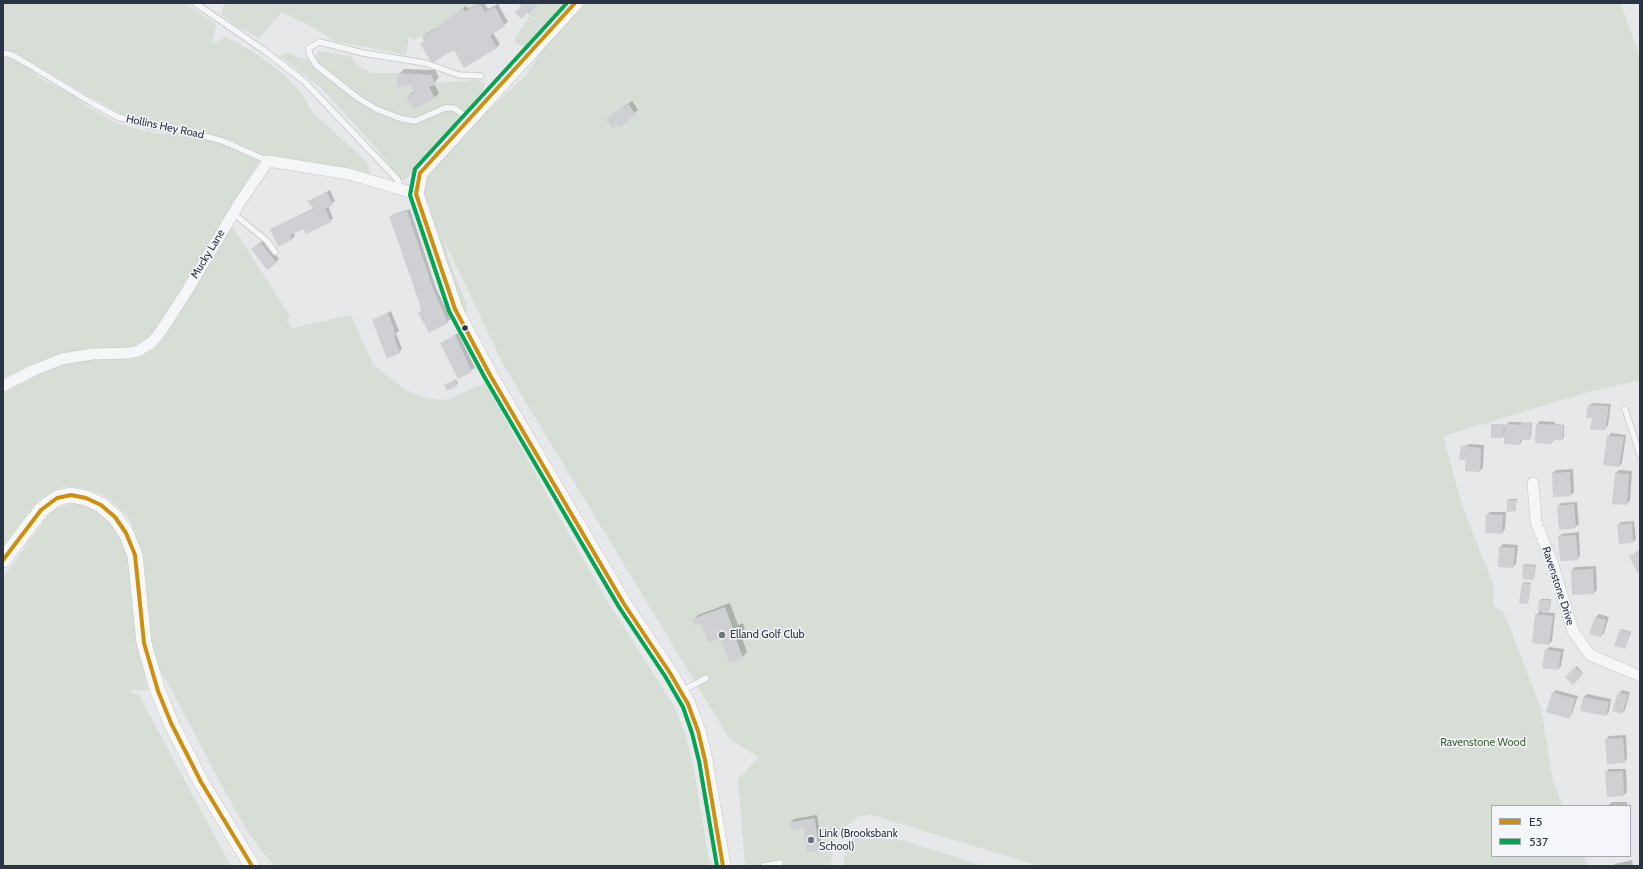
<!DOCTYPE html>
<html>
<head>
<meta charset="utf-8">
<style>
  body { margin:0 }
  #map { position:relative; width:1643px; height:869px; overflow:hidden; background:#e6e8ea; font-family:Cabin,sans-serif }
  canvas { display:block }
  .frame { position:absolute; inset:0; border:4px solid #2b3445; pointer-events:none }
  .legend { position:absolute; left:1491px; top:805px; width:140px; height:52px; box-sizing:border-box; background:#f4f6f9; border:1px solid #a4a8b1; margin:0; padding:5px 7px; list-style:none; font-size:12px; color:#2b3445 }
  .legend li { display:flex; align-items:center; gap:8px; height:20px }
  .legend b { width:20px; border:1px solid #a4a8b1 }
</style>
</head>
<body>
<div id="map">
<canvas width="1643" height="869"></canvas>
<div class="frame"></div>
<ul class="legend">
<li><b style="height:5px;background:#ce8f0e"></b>E5</li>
<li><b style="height:5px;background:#00a651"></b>537</li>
</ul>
</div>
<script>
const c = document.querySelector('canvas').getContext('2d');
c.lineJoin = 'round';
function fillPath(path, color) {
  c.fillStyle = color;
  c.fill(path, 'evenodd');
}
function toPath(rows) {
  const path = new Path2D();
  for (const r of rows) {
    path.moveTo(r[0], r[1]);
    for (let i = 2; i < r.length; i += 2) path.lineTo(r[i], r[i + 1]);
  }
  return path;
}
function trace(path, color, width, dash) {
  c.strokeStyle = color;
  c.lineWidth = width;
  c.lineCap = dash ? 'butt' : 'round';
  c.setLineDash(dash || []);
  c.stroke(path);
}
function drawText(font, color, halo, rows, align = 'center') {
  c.font = font + ' Cabin,sans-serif';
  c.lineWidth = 3;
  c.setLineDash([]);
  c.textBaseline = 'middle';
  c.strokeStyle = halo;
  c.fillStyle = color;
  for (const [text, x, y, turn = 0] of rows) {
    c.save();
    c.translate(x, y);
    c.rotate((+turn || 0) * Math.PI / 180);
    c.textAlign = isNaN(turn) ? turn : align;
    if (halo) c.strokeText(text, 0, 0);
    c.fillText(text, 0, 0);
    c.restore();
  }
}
const green = toPath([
  [3,3,185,3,216,24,212,44,226,37,255,53,283,74,303,95,312,112,363,158,368,164,370,175,264,155,231,140,208,133,121,114,99,102,37,65,13,52,3,50],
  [225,3,482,3,472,9,471,8,465,11,463,9,431,33,429,31,413,40,409,36,406,55,334,41,314,28,282,12,259,38,233,24,221,14],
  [539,3,568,3,525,46,518,45,514,41,517,35],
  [582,3,1620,3,1640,57,1640,380,1585,393,1443,436,1462,505,1493,584,1494,607,1504,613,1541,708,1553,781,1563,806,1492,806,1492,856,1584,856,1588,866,1039,866,872,815,859,816,847,825,834,842,830,866,745,866,738,779,759,757,730,740,504,366,443,238,451,266,466,303,467,314,465,320,419,186,465,132,526,75,552,36],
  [318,51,350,56,358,66,371,73,398,73,396,88,410,85,414,93,406,97,413,110,435,98,429,87,433,86,435,83,477,80,485,84,483,90,446,136,406,179,401,180,376,148,321,88,280,56,287,53,300,58,315,60],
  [3,57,14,59,25,66,43,80,70,93,86,106,119,124,153,133,183,135,206,139,225,146,259,161,153,336,143,344,124,350,90,350,3,382],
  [232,226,290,316,287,320,292,328,351,315,373,365,407,391,430,399,447,400,485,383,575,545,613,610,674,706,685,733,693,764,710,866,274,866,248,832,229,799,155,659,149,627,144,559,131,522,126,515,110,500,101,494,77,487,62,487,40,499,3,547,3,388,67,362,136,356],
  [73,503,80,503,98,511,115,527,127,551,131,567,140,656,148,690,131,690,131,693,138,694,231,866,3,866,3,579,31,538,49,514,57,508],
  [869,830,985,866,843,866,845,854,852,840,858,832]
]);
const shadow = toPath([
  [481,3,484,3,488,9,498,4,508,22,493,33,500,44,497,47,464,66,454,49,422,44,425,40,423,36,426,33,440,27,466,6,468,9],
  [404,69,435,70,439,77,434,84,439,93,435,97,407,97,414,91,411,84,399,74],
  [632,101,638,110,629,117,627,121,620,125,618,122,607,119],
  [330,190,335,201,328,206,333,218,330,221,304,227,293,232,295,236,292,239,271,229,314,208,309,201],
  [410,209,436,288,451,319,429,332,391,217,394,214],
  [264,240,279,259,276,262,255,247],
  [391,311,399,331,396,333,402,349,399,352,373,320],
  [458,333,475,368,458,377,442,343],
  [456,379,458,384,447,389,445,385],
  [1592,403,1611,404,1608,425,1605,429,1593,418,1589,406],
  [1540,421,1555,422,1555,424,1564,425,1564,438,1554,440,1551,443,1537,425],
  [1509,422,1532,422,1531,438,1523,439,1520,444,1505,434,1503,437,1492,424,1504,424,1504,426],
  [1611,433,1626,435,1622,463,1619,466,1608,437],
  [1470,444,1484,445,1483,468,1479,471,1467,457,1464,459,1462,447],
  [1573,469,1574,492,1571,495,1554,496,1553,473,1556,470],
  [1619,470,1632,471,1630,501,1627,504,1616,473],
  [1509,499,1517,499,1515,510,1508,501],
  [1577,502,1579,524,1575,527,1558,506,1561,503],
  [1490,512,1506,512,1505,529,1502,533,1487,515],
  [1634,521,1636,539,1633,542,1618,525,1621,522],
  [1579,532,1580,556,1577,559,1559,537,1562,534],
  [1503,544,1518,545,1516,564,1513,567,1499,566,1500,547],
  [1640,550,1640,570,1630,556],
  [1525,564,1536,565,1534,579,1524,565],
  [1596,566,1597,590,1594,593,1572,570,1575,567],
  [1524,582,1531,583,1528,603,1523,584],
  [1541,599,1551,599,1550,609,1542,610,1542,612,1555,613,1552,641,1549,644,1536,615,1541,610],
  [730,603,738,625,743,623,745,629,740,633,747,652,742,657,702,622,694,619,698,615],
  [1599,614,1609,617,1604,633,1601,636,1596,617],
  [1622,629,1631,632,1625,648,1620,630],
  [1549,647,1564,649,1561,666,1558,669,1546,650],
  [1577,666,1583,673,1573,683,1566,677],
  [1556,690,1578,696,1572,714,1569,717,1553,693],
  [1622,690,1630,692,1625,710,1622,713,1619,693],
  [1587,694,1611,699,1609,712,1606,715,1582,710,1584,697],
  [1626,735,1627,759,1624,762,1606,739,1609,736],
  [1609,769,1626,769,1627,792,1624,795,1606,772],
  [1611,802,1627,802,1627,806,1608,806],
  [817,815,822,847,819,850,808,851,804,827,791,822,794,819],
  [1632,860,1633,866,1613,866,1615,864]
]);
const building = toPath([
  [517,3,539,3,530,15,527,13,522,19,515,13,521,6],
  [480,4,485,12,495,7,505,26,490,36,497,48,464,68,454,50,432,63,420,44,425,41,421,36,439,28,438,26,463,8,465,11],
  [398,73,431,75,435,83,433,86,429,87,435,98,413,110,406,97,414,93,410,85,396,88],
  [629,104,635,114,620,127,618,124,612,128,606,119],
  [327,192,333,205,325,209,331,222,306,234,303,229,290,235,292,240,278,247,270,229,314,209,307,201],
  [407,211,434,291,448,323,429,333,418,313,422,310,389,216],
  [260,242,277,263,267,270,251,249],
  [388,313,396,335,394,337,400,353,387,359,372,320],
  [455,335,472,372,458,379,440,343],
  [455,380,457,386,447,391,444,385],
  [1588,405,1609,406,1605,430,1590,430,1592,418,1586,418],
  [1521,422,1531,422,1530,440,1520,440,1520,445,1504,444,1505,424,1521,425],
  [1491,424,1504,424,1503,438,1491,438],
  [1536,424,1563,425,1563,440,1552,440,1552,444,1535,443],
  [1607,436,1624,437,1619,467,1603,465],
  [1461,446,1481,448,1480,472,1465,471,1466,451,1465,460,1459,460],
  [1570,472,1571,496,1553,497,1552,473],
  [1615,473,1629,474,1627,505,1612,504],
  [1507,500,1516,500,1516,511,1507,512],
  [1574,504,1576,528,1559,530,1557,506],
  [1486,514,1503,515,1502,534,1485,533],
  [1632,523,1633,543,1619,544,1617,525],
  [1576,535,1578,560,1560,561,1558,536],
  [1499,547,1515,548,1513,568,1498,567],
  [1640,551,1640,571,1637,572,1629,556],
  [1523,565,1535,566,1534,580,1522,579],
  [1593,569,1594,594,1572,595,1571,570],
  [1522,583,1531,584,1528,604,1519,603],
  [1539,600,1550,600,1549,612,1538,611],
  [725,607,733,629,738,627,740,634,735,636,743,658,729,663,720,638,708,643,701,623,695,625,692,619],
  [1535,614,1553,616,1549,645,1532,643],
  [1595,617,1606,620,1601,637,1589,634],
  [1620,629,1630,633,1625,649,1614,646],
  [1545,649,1561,652,1558,670,1542,668],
  [1575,667,1583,674,1573,685,1565,677],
  [1552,692,1575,699,1570,719,1546,712],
  [1618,692,1628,695,1622,714,1612,711],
  [1583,697,1609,702,1606,716,1580,711],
  [1623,738,1625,763,1607,764,1605,739],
  [1623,771,1624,796,1607,797,1605,772],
  [815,818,819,851,807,852,803,828,792,830,790,822]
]);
const lane = toPath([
  [195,3,265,51,305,82,397,179,402,189],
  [3,53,12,55,26,63,92,103,118,117,156,127,189,132,223,141,268,161],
  [468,118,454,108,445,108,415,121,402,119,376,109,358,98,316,65,309,53,309,48,320,42,363,53,425,63,459,75,481,76],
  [233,213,267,241,275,252],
  [1625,409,1640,455],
  [682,691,706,678],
  [764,866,780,863]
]);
const street = toPath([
  [3,386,34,370,62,359,92,354,129,353,138,351,151,343,159,334,185,294,240,202,268,161,349,174,416,194],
  [1533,483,1536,522,1552,562,1573,631,1590,655,1640,676]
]);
const secondary = toPath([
  [575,3,420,173,416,194,455,309,490,375,624,604,670,673,688,704,698,731,705,760,723,866],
  [3,560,41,510,57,498,71,495,86,498,101,505,115,517,126,533,135,555,144,643,158,691,171,723,201,782,252,866]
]);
const bus1 = toPath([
  [575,3,420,173,416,194,455,309,490,375,624,604,670,673,688,704,698,731,705,760,723,866],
  [3,560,41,510,57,498,71,495,86,498,101,505,115,517,126,533,135,555,144,643,158,691,171,723,201,782,252,866]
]);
const bus2 = toPath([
  [567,3,415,169,410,195,449,311,485,378,619,607,665,676,683,707,692,733,699,761,717,866]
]);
const markers = [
  [465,328,3.5,"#2b3445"],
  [722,635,4,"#6c737f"],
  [811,840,4,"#6c737f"]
];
const streetNames = [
  ["Hollins Hey Road",165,127,12],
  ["Mucky Lane",208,254,-59],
  ["Ravenstone Drive",1558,586,72]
];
const poiNames = [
  ["Elland Golf Club",730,635],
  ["Link (Brooksbank",819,834],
  ["School)",819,847]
];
const parkNames = [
  ["Ravenstone Wood",1483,743]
];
fillPath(green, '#d6ded6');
fillPath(shadow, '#0003');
fillPath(building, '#ced0d3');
trace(lane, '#c4c6c8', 7);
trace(street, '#c4c6c8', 12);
trace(secondary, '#c4c6c8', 16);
trace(lane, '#f5f6f7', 5.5);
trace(street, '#f5f6f7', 11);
trace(secondary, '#f8f8f8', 15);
trace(bus1, '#ce8f0e', 4);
trace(bus2, '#00a651', 4);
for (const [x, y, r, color] of markers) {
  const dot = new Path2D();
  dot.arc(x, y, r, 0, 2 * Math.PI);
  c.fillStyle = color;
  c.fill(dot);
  trace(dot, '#f4f6f9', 1.5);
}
drawText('11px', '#2b3445', '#f4f6f9', streetNames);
drawText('11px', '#2b3445', '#f4f6f9', poiNames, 'left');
drawText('11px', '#3f6138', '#f4f6f9', parkNames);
</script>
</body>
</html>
